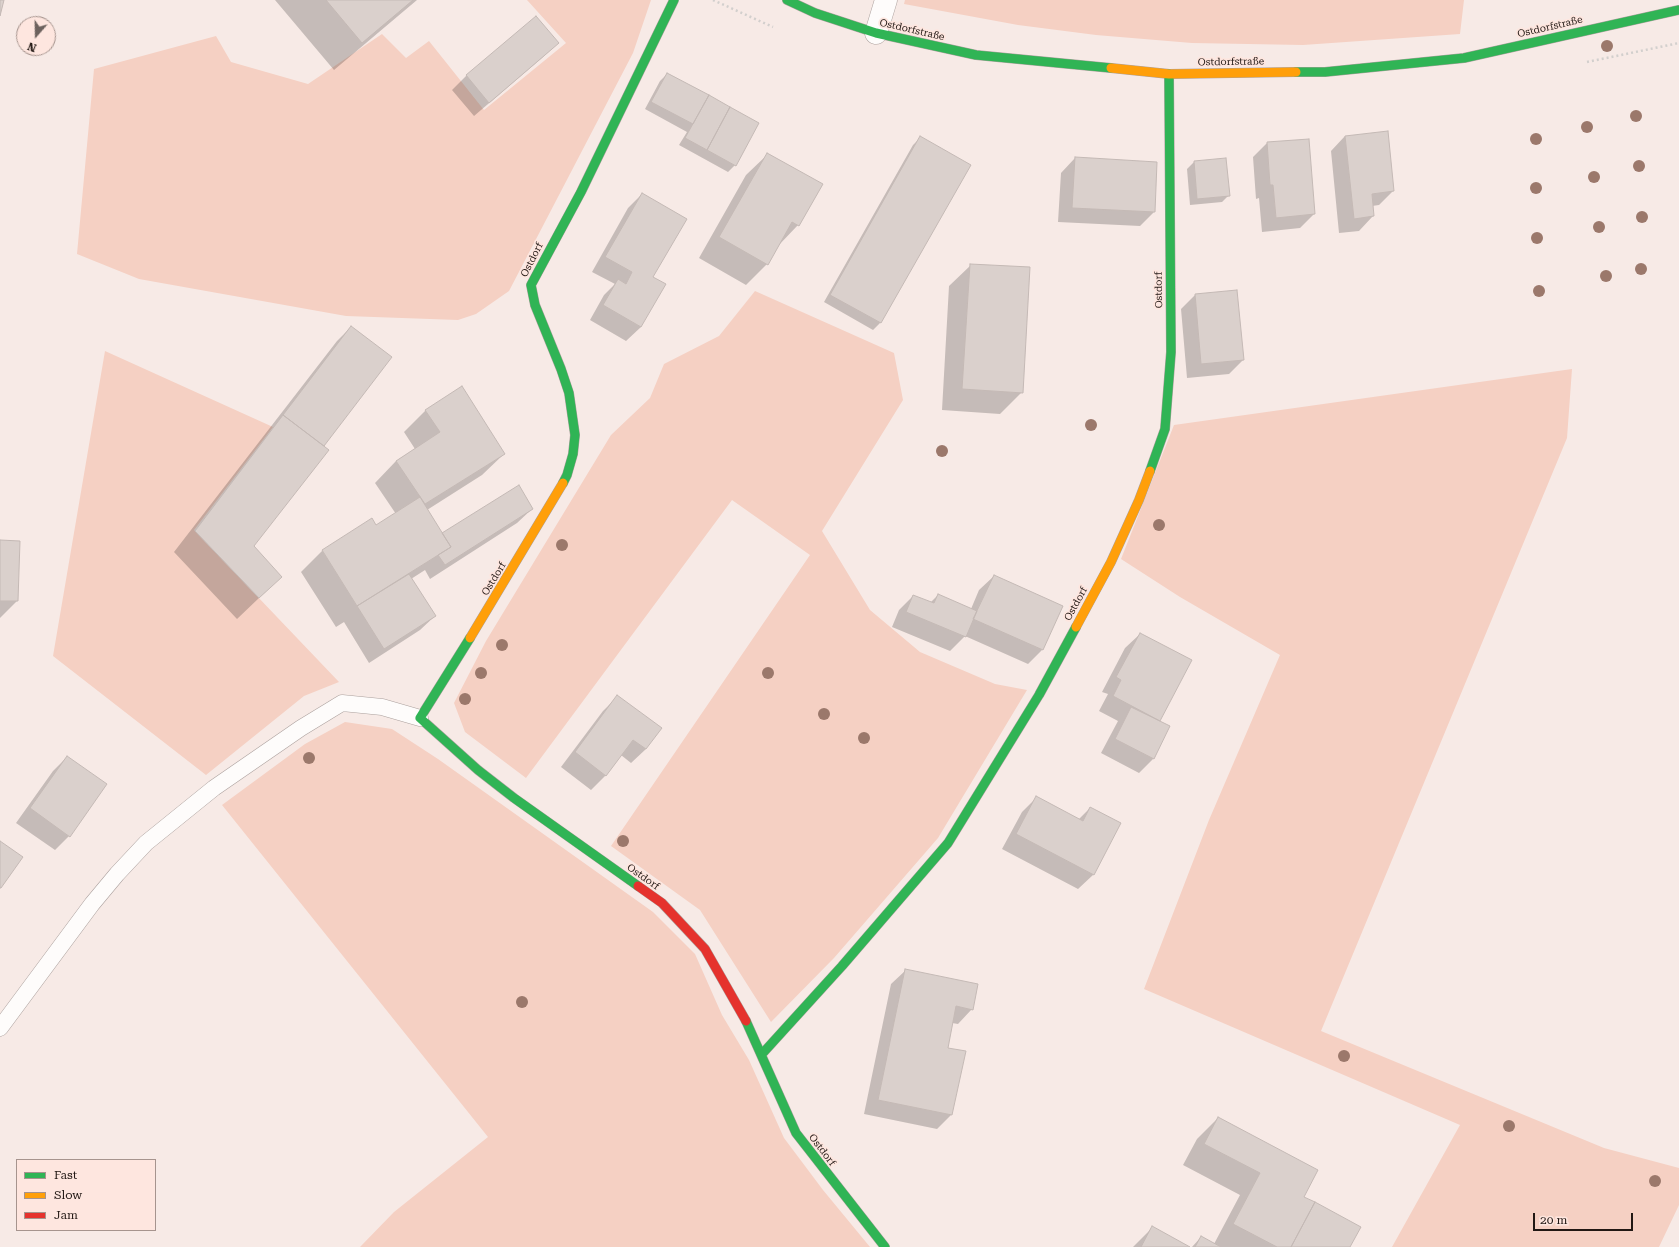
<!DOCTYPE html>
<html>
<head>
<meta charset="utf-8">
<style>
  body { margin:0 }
  #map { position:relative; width:1679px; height:1247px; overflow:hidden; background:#f7eae6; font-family:"Roboto Serif",serif }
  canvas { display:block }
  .legend { position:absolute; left:16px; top:1159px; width:140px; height:72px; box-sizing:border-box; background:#fee6df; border:1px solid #a6948e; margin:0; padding:5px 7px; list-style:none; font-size:12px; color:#221814 }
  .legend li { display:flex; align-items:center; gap:8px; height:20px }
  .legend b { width:20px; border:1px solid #a6948e }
  .north { position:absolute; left:16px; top:16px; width:40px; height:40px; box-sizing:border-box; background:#fee6df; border:1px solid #a6948e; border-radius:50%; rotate:200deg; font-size:11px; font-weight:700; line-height:16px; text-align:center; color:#221814 }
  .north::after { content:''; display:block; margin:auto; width:14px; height:18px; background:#6d625e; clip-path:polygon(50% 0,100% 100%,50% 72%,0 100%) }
  .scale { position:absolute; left:1533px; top:1213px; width:100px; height:18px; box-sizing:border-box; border:2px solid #221814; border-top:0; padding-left:5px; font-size:12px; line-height:14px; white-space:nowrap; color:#221814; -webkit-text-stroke:3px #fee6df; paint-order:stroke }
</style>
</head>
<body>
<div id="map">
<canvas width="1679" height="1247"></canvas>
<ul class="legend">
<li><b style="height:5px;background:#30b455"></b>Fast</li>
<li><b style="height:5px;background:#ff9f0a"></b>Slow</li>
<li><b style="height:5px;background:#e5322d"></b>Jam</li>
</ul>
<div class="north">N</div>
<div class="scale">20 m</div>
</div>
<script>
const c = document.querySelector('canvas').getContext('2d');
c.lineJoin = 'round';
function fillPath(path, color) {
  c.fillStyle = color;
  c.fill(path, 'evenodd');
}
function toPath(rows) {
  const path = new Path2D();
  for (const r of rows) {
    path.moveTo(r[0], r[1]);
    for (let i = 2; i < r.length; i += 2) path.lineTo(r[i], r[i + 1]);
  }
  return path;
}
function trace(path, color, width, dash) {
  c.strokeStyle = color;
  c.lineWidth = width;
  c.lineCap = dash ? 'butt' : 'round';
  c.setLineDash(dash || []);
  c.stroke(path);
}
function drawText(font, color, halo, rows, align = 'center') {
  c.font = font + ' "Roboto Serif",serif';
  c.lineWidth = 3.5;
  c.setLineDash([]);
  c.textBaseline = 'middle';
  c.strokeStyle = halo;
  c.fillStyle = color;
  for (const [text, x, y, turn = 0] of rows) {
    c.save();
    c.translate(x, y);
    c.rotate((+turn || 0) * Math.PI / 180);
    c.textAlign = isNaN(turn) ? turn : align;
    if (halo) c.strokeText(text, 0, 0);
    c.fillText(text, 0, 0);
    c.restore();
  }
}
const green = toPath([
  [527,0,651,0,633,53,509,291,476,314,458,320,346,316,139,279,77,254,94,69,216,36,231,62,308,84,382,34,406,58,429,41,484,110,566,43],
  [905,0,1464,0,1460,34,1303,45,1192,43,1096,35,1018,25,904,4],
  [755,291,894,353,903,400,822,531,870,610,920,652,995,684,1027,690,938,838,834,958,771,1022,700,910,611,846,810,555,732,500,526,778,465,732,454,703,486,641,611,435,650,398,664,364,719,336],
  [105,351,273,427,194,530,339,682,304,696,206,775,53,656],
  [1572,369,1567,438,1321,1031,1604,1148,1679,1168,1679,1205,1659,1247,1392,1247,1460,1125,1144,989,1209,820,1280,655,1180,597,1121,559,1174,425],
  [345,722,392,729,438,759,653,912,695,954,722,1015,749,1060,784,1138,823,1190,870,1247,360,1247,394,1212,488,1137,222,805,305,744]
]);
const shadow = toPath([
  [275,0,417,0,334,70],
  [536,17,558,43,543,57,474,116,452,90,466,76],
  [667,74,735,165,728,172,679,145,687,132,645,109,660,81],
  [1345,136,1393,191,1379,205,1372,206,1373,216,1359,231,1339,233,1331,151],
  [920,138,969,166,880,323,873,330,824,302,913,145],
  [1308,140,1314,214,1300,228,1262,232,1259,198,1256,199,1253,157,1267,143],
  [768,154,798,225,778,246,767,264,746,285,699,258,746,175],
  [1075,158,1154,212,1140,226,1058,222,1061,173],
  [1194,162,1229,195,1222,202,1190,205,1187,169],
  [642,194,652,278,641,327,626,341,590,320,604,295,615,284,592,272,628,208],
  [971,265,1022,392,1000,414,942,410,949,286],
  [1236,291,1243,360,1229,374,1187,378,1181,309,1195,295],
  [351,327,390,357,322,446,253,546,281,577,237,619,174,552,337,341],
  [461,387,504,454,482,475,427,510,442,534,532,509,517,523,430,579,425,570,411,579,435,616,420,630,369,663,344,622,336,627,301,572,322,551,372,520,376,526,396,514,375,483,396,461,415,449,404,432,425,411],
  [0,541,19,542,17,601,0,618],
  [994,576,1042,650,1028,664,965,636,950,651,892,627,899,610,913,596,930,603,938,595,971,609,979,590],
  [1140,634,1191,660,1159,721,1153,759,1139,773,1101,753,1118,721,1099,711,1108,694,1102,692,1125,648],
  [617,697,646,749,631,763,621,755,606,775,591,790,561,767,603,711],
  [67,757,69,836,55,850,16,823,53,771],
  [1037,797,1078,820,1090,808,1120,824,1093,875,1078,889,1002,849,1022,812],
  [906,970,972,1009,958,1024,952,1023,947,1048,951,1115,937,1129,864,1114,891,984],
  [1218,1118,1303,1197,1349,1247,1192,1247,1201,1237,1214,1244,1240,1195,1183,1165,1197,1139],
  [1152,1228,1188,1247,1133,1247]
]);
const building = toPath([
  [0,0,4,0,0,16,0,0],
  [326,0,413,0,362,43,326,0],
  [536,16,559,43,489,103,466,75,536,16],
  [667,73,709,95,693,124,651,102,667,73],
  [709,95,730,107,707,150,685,138,709,95],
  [730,107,759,123,736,166,707,150,730,107],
  [1388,131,1394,191,1372,194,1374,216,1354,219,1345,136,1388,131],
  [920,136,971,165,881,323,830,295,920,136],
  [1309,139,1315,214,1276,218,1273,185,1270,185,1267,142,1309,139],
  [767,153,823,184,799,226,792,222,768,265,719,237,767,153],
  [1075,157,1157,162,1155,212,1072,208,1075,157],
  [1226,158,1230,196,1197,199,1194,161,1226,158],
  [642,193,687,219,653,277,666,284,641,327,603,305,618,279,626,284,632,272,605,257,642,193],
  [970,264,1030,267,1023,393,962,389,970,264],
  [1237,290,1244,360,1201,364,1195,294,1237,290],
  [351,326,392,357,324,446,283,415,351,326],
  [462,386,505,454,425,504,396,461,440,432,425,410,462,386],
  [283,415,329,450,254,546,282,577,259,598,195,531,283,415],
  [519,485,533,509,445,565,438,555,451,547,442,533,519,485],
  [420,497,451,547,357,606,322,550,372,518,376,525,420,497],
  [0,540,20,541,18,601,0,601,0,540],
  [409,574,436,616,384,649,357,606,409,574],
  [994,575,1063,606,1043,650,973,619,994,575],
  [938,594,977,611,966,637,906,612,913,595,934,603,938,594],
  [1140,633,1192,660,1160,721,1113,696,1121,680,1116,677,1140,633],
  [617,695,662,728,646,749,633,740,606,776,575,752,617,695],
  [1131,707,1170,726,1154,759,1115,739,1131,707],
  [67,756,107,784,70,837,30,808,67,756],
  [1036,796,1083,821,1090,807,1121,823,1094,875,1016,834,1036,796],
  [0,841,23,857,1,888,0,888,0,841],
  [905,969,978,984,973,1010,956,1006,948,1048,966,1051,952,1115,878,1100,905,969],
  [1218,1117,1318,1170,1304,1197,1315,1202,1291,1247,1277,1247,1233,1224,1260,1173,1204,1144,1218,1117],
  [1315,1202,1361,1227,1350,1247,1291,1247,1315,1202],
  [1152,1226,1190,1247,1141,1247,1152,1226],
  [1201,1236,1221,1247,1195,1247,1201,1236]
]);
const path = toPath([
  [713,0,773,27],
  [1587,62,1679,43]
]);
const lane = toPath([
  [0,1028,92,904,117,874,146,843,214,788,301,728,342,703,382,707,420,718]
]);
const street = toPath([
  [876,33,886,0]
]);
const fast = toPath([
  [787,0,815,13,876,33,976,55,1111,68],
  [1296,72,1325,72,1464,58,1679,10],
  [1150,471,1165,429,1171,352,1169,74],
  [563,483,567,475,573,454,575,435,569,393,561,369,535,305,531,285,581,192,674,0],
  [470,638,420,718,478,770,514,798,638,886],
  [746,1021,796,1133,885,1247],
  [762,1054,842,966,948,843,1039,695,1076,627]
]);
const slow = toPath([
  [1111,68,1169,74,1296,72],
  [1076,627,1111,562,1139,500,1150,471],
  [470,638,563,483]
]);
const jam = toPath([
  [638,886,662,903,705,949,746,1021]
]);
const trees = [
  [1607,46],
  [1636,116],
  [1587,127],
  [1536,139],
  [1639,166],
  [1594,177],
  [1536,188],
  [1642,217],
  [1599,227],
  [1537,238],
  [1641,269],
  [1606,276],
  [1539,291],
  [1091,425],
  [942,451],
  [1159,525],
  [562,545],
  [502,645],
  [481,673],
  [768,673],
  [465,699],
  [824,714],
  [864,738],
  [309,758],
  [623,841],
  [522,1002],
  [1344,1056],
  [1509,1126],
  [1655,1181]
];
const streetNames = [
  ["Ostdorfstraße",1550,27,-13],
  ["Ostdorfstraße",912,30,13],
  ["Ostdorfstraße",1231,62,-1],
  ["Ostdorf",532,260,-63],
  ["Ostdorf",1159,290,-91],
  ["Ostdorf",494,579,-59],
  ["Ostdorf",1076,604,-61],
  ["Ostdorf",643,877,35],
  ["Ostdorf",822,1150,53]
];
fillPath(green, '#f5d0c3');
fillPath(shadow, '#0003');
fillPath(building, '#dad0cc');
trace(building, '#c4b9b5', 1);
trace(lane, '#aba09d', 17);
trace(street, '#aba09d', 23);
trace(fast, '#aba09d', 10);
trace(slow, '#aba09d', 10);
trace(jam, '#aba09d', 10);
trace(path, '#d2cfcd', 2.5, [2, 3]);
trace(lane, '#fefcfb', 16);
trace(street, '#fefcfb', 22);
trace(fast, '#30b455', 9);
trace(slow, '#ff9f0a', 9);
trace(jam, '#e5322d', 9);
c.fillStyle = '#9b786b';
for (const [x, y] of trees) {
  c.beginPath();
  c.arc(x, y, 6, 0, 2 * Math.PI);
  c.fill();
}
drawText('10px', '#221814', '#fee6df', streetNames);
</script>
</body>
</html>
